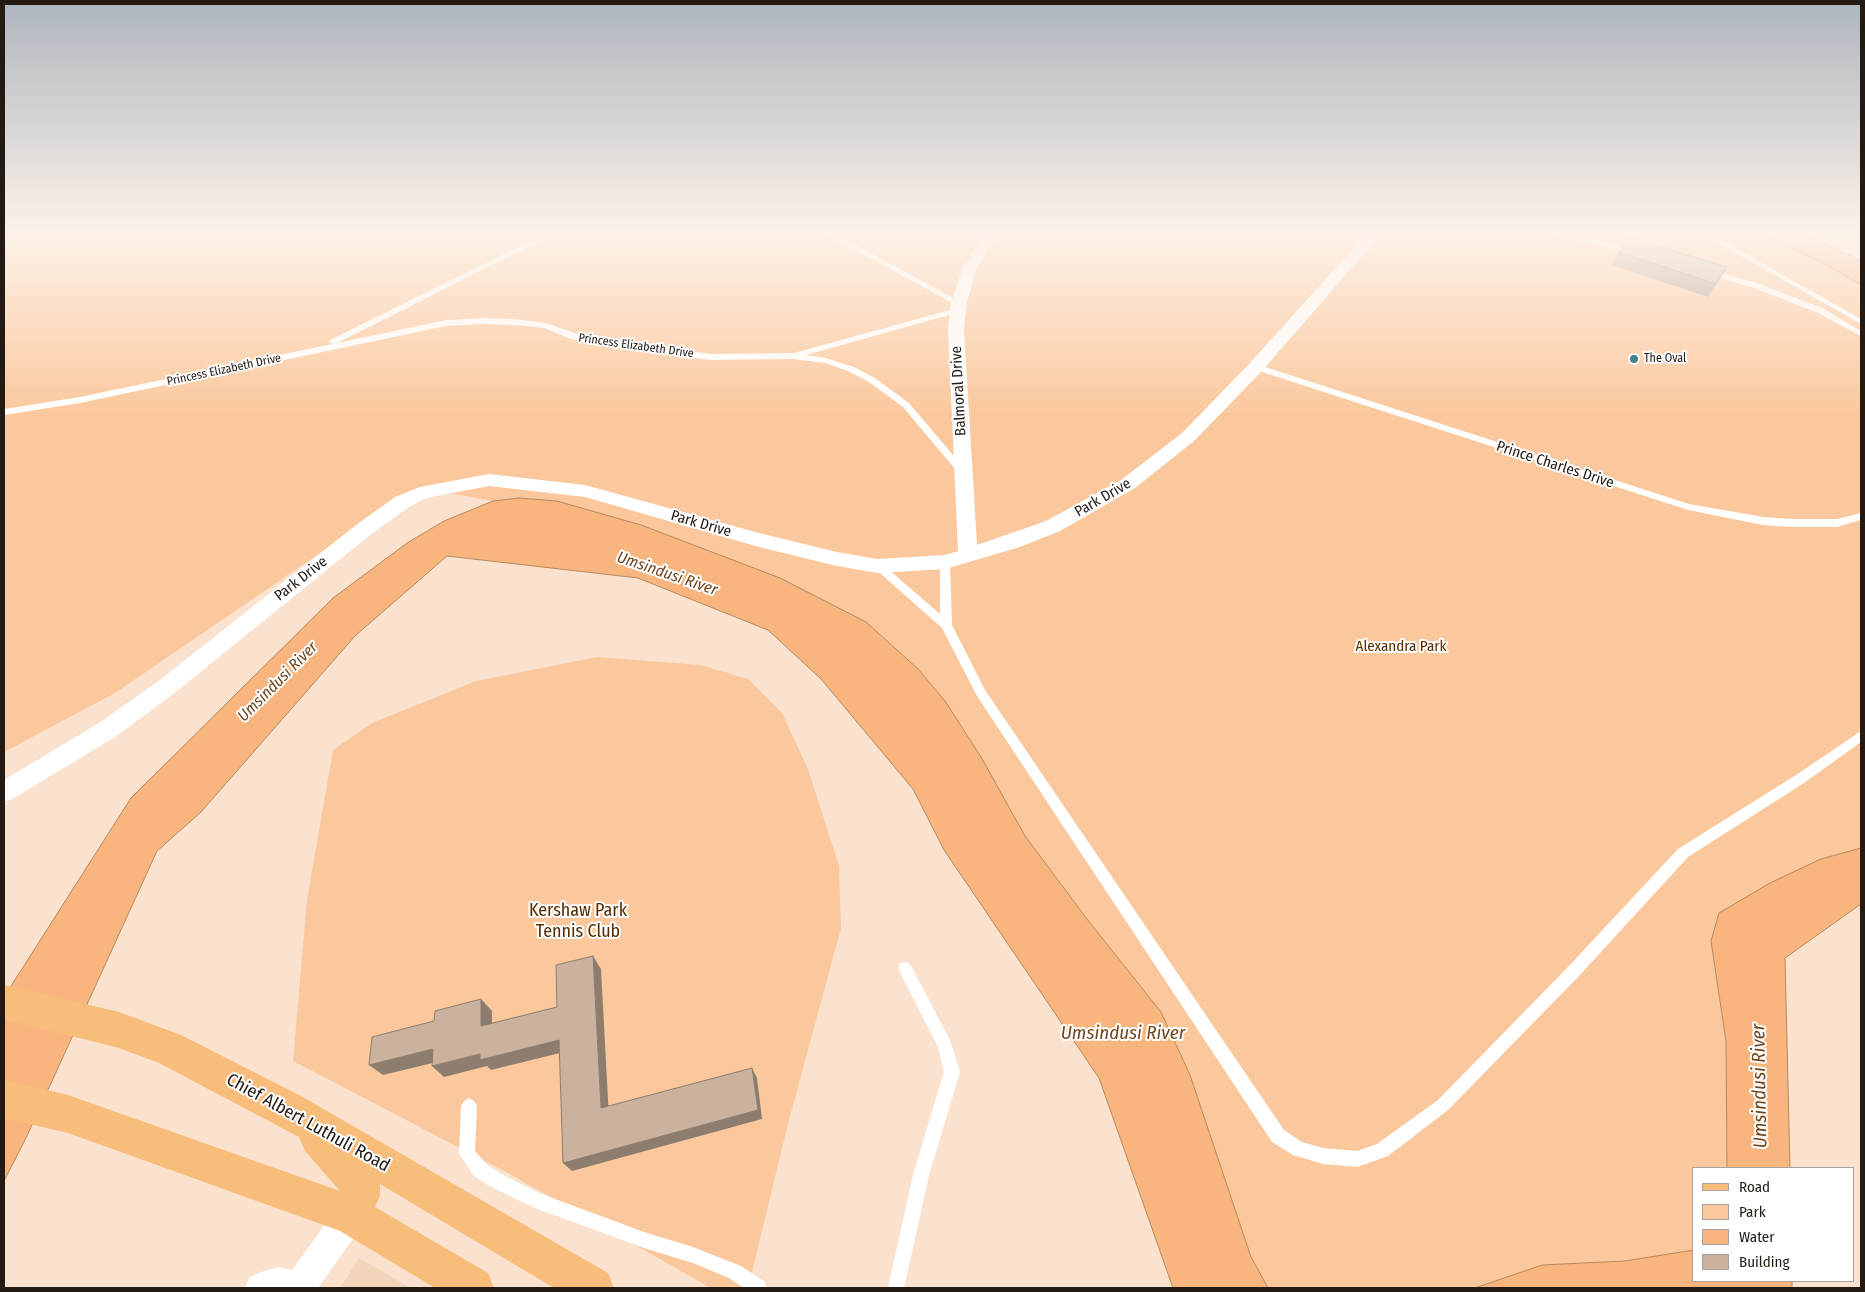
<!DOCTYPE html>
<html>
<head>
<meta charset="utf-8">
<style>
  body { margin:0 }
  #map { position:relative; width:1865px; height:1292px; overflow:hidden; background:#fbe2ce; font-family:"Fira Sans Condensed",sans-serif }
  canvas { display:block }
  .frame { position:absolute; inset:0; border:5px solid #221a13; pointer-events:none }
  .legend { position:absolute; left:1692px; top:1167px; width:162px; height:115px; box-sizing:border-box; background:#fff; border:1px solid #a7a3a1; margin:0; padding:6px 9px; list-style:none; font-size:15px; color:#221a13 }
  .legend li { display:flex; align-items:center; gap:10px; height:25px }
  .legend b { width:25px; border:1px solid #a7a3a1 }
</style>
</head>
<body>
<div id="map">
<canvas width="1865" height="1292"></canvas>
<div class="frame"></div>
<ul class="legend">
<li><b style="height:6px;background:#f9bd7b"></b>Road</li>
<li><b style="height:14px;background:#fbc89d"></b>Park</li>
<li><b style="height:14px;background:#f8b67e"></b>Water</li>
<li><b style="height:14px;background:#cab29f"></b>Building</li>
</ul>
</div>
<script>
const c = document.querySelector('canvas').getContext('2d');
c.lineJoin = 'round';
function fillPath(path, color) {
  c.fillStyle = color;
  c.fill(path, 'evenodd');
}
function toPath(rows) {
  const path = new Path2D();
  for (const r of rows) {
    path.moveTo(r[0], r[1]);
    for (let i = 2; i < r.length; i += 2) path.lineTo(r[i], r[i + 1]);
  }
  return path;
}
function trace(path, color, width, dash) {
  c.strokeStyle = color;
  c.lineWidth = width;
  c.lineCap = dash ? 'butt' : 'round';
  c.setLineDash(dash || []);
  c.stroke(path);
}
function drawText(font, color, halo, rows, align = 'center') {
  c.font = font + ' "Fira Sans Condensed",sans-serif';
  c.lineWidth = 4;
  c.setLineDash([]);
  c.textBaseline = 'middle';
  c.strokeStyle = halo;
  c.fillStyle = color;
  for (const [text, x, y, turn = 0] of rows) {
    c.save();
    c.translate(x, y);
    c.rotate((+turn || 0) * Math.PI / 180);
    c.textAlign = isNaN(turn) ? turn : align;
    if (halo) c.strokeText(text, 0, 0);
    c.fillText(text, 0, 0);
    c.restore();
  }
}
const built = toPath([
  [359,1258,411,1288,340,1288]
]);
const green = toPath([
  [4,234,1762,234,1825,264,1861,285,1861,848,1821,859,1711,941,1726,1041,1727,1168,1694,1168,1694,1250,1625,1261,1542,1265,1475,1288,1268,1288,1251,1257,1190,1075,1161,1012,1090,923,1025,836,981,757,945,701,918,669,866,622,519,498,493,501,421,488,411,491,115,693,4,752],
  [597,657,700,665,748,679,782,713,808,769,839,866,841,928,788,1124,748,1288,711,1288,506,1172,293,1061,307,900,333,750,372,723,476,681]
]);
const water = toPath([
  [1762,234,1805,234,1861,261,1861,285,1825,264,1762,234],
  [519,498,557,501,641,525,780,578,866,622,918,669,945,701,981,757,1025,836,1090,923,1161,1012,1190,1075,1251,1257,1268,1288,1173,1288,1099,1078,944,850,913,789,821,679,768,630,638,578,447,556,355,636,201,812,157,851,26,1138,4,1181,4,997,131,798,333,598,407,543,444,521,493,501,519,498],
  [1861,848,1861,904,1785,958,1790,1168,1727,1168,1726,1041,1711,941,1719,913,1770,883,1821,859,1861,848],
  [1694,1250,1694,1281,1792,1281,1792,1288,1475,1288,1542,1265,1625,1261,1694,1250]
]);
const service = toPath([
  [544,234,554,234,337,343,446,320,482,318,516,319,546,323,590,338,711,354,794,353,957,308,960,308,960,312,806,355,826,358,854,367,875,378,909,403,969,474,964,477,961,476,903,407,869,382,848,371,825,363,793,359,711,360,646,352,590,344,571,339,544,328,516,325,482,324,446,326,80,403,4,415,4,409,80,397,332,344,329,342,330,340,544,234],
  [826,234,835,234,963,303,956,305,826,234],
  [1550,234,1564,234,1636,249,1640,251,1636,253,1550,234],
  [1702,234,1711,234,1861,319,1861,324,1702,234],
  [1706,270,1712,270,1760,284,1824,309,1861,331,1861,336,1818,313,1754,288,1706,274,1706,270],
  [1256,364,1689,504,1763,517,1792,519,1837,519,1861,513,1861,520,1837,527,1792,527,1763,525,1688,510,1253,369,1253,365,1256,364],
  [945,558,950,562,952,625,985,690,1284,1130,1302,1142,1323,1148,1357,1151,1377,1144,1438,1100,1568,967,1678,849,1796,775,1861,731,1861,742,1804,783,1688,857,1578,977,1448,1110,1388,1156,1357,1167,1323,1164,1293,1155,1272,1142,977,696,942,628,872,566,873,563,881,563,940,614,940,562,945,558],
  [905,962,910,964,950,1040,960,1072,929,1175,904,1288,888,1288,913,1175,944,1072,938,1047,898,969,900,964,905,962],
  [469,1098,474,1101,477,1106,475,1151,486,1164,503,1175,539,1193,644,1232,693,1247,741,1266,765,1282,767,1288,744,1288,729,1278,693,1263,644,1248,535,1208,491,1187,474,1176,459,1154,461,1106,464,1101,469,1098]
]);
const minor = toPath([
  [983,234,997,234,976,270,967,303,964,329,977,545,1046,521,1121,480,1182,433,1250,363,1366,234,1381,234,1262,371,1194,441,1135,488,1060,531,1020,547,945,569,877,573,837,566,759,547,585,497,489,486,426,498,409,507,370,535,172,695,115,737,12,799,4,802,4,780,99,723,156,683,356,525,395,497,420,487,489,474,585,485,759,533,837,552,877,559,945,555,958,551,948,329,951,303,962,270,983,234],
  [351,1200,362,1204,366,1215,362,1226,318,1288,245,1288,250,1277,261,1272,279,1267,292,1270,340,1204,351,1200]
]);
const primary = toPath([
  [4,985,119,1012,181,1035,301,1096,608,1273,614,1288,554,1288,380,1184,380,1196,375,1207,488,1273,494,1288,435,1288,340,1231,68,1133,4,1118,4,1080,68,1095,340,1191,305,1151,299,1137,159,1063,119,1048,4,1019,4,985]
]);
const wall = toPath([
  [1619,252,1727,267,1708,297,1612,265]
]);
const shadedWall = toPath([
  [593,956,601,969,609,1118,601,1108],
  [481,999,492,1011,492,1037,481,1026],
  [559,1040,568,1051,491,1070,487,1066,444,1077,432,1066,480,1054],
  [433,1049,445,1060,383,1075,369,1065],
  [752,1068,757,1078,762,1119,572,1171,563,1163]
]);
const building = toPath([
  [1630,238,1727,267,1716,284,1619,252,1630,238],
  [593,956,601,1108,752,1068,758,1110,563,1163,559,1040,480,1060,480,1054,432,1066,433,1049,369,1065,372,1037,434,1021,435,1011,481,999,481,1026,557,1007,556,965,593,956]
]);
const markers = [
  [1634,359,5,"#3e8390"]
];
const farStreetnames = [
  ["Princess Elizabeth Drive",636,346,8],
  ["Princess Elizabeth Drive",224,370,-12]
];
const farPoinames = [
  ["The Oval",1644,359]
];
const streetNames = [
  ["Balmoral Drive",959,391,-93],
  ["Prince Charles Drive",1555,465,18],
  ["Park Drive",1103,498,-30],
  ["Park Drive",701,524,16],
  ["Park Drive",301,579,-38]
];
const parkNames = [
  ["Alexandra Park",1401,647]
];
const waterNames = [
  ["Umsindusi River",667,574,19],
  ["Umsindusi River",278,682,-45]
];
const nearParknames = [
  ["Kershaw Park",578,911],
  ["Tennis Club",578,932]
];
const nearStreetnames = [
  ["Chief Albert Luthuli Road",308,1123,29]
];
const nearWaternames = [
  ["Umsindusi River",1123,1034],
  ["Umsindusi River",1760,1086,-91]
];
fillPath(built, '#f3d5bb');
fillPath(green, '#fbc89d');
fillPath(water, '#f8b67e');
trace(water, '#b8875e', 1);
fillPath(service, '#fff');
fillPath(minor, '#fff');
fillPath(primary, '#f9bd7b');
fillPath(wall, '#ae9989');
fillPath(shadedWall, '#8d7d6f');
fillPath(building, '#cab29f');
trace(building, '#8d7d6f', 1);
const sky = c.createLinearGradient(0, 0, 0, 415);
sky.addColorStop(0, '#aeb5be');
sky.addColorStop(0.56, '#fdf2e9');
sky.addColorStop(1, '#fdf2e900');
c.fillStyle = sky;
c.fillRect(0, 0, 1865, 415);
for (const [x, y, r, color] of markers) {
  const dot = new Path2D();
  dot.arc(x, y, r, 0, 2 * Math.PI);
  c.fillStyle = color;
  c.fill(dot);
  trace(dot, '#fff', 2);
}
drawText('12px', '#221a13', '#fff', farStreetnames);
drawText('12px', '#221a13', '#fff', farPoinames, 'left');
drawText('15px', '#221a13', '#fff', streetNames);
drawText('15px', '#562d00', '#fff', parkNames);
drawText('italic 16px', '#71461d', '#fff', waterNames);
drawText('18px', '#562d00', '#fff', nearParknames);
drawText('18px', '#221a13', '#fff', nearStreetnames);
drawText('italic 19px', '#71461d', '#fff', nearWaternames);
</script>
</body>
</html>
